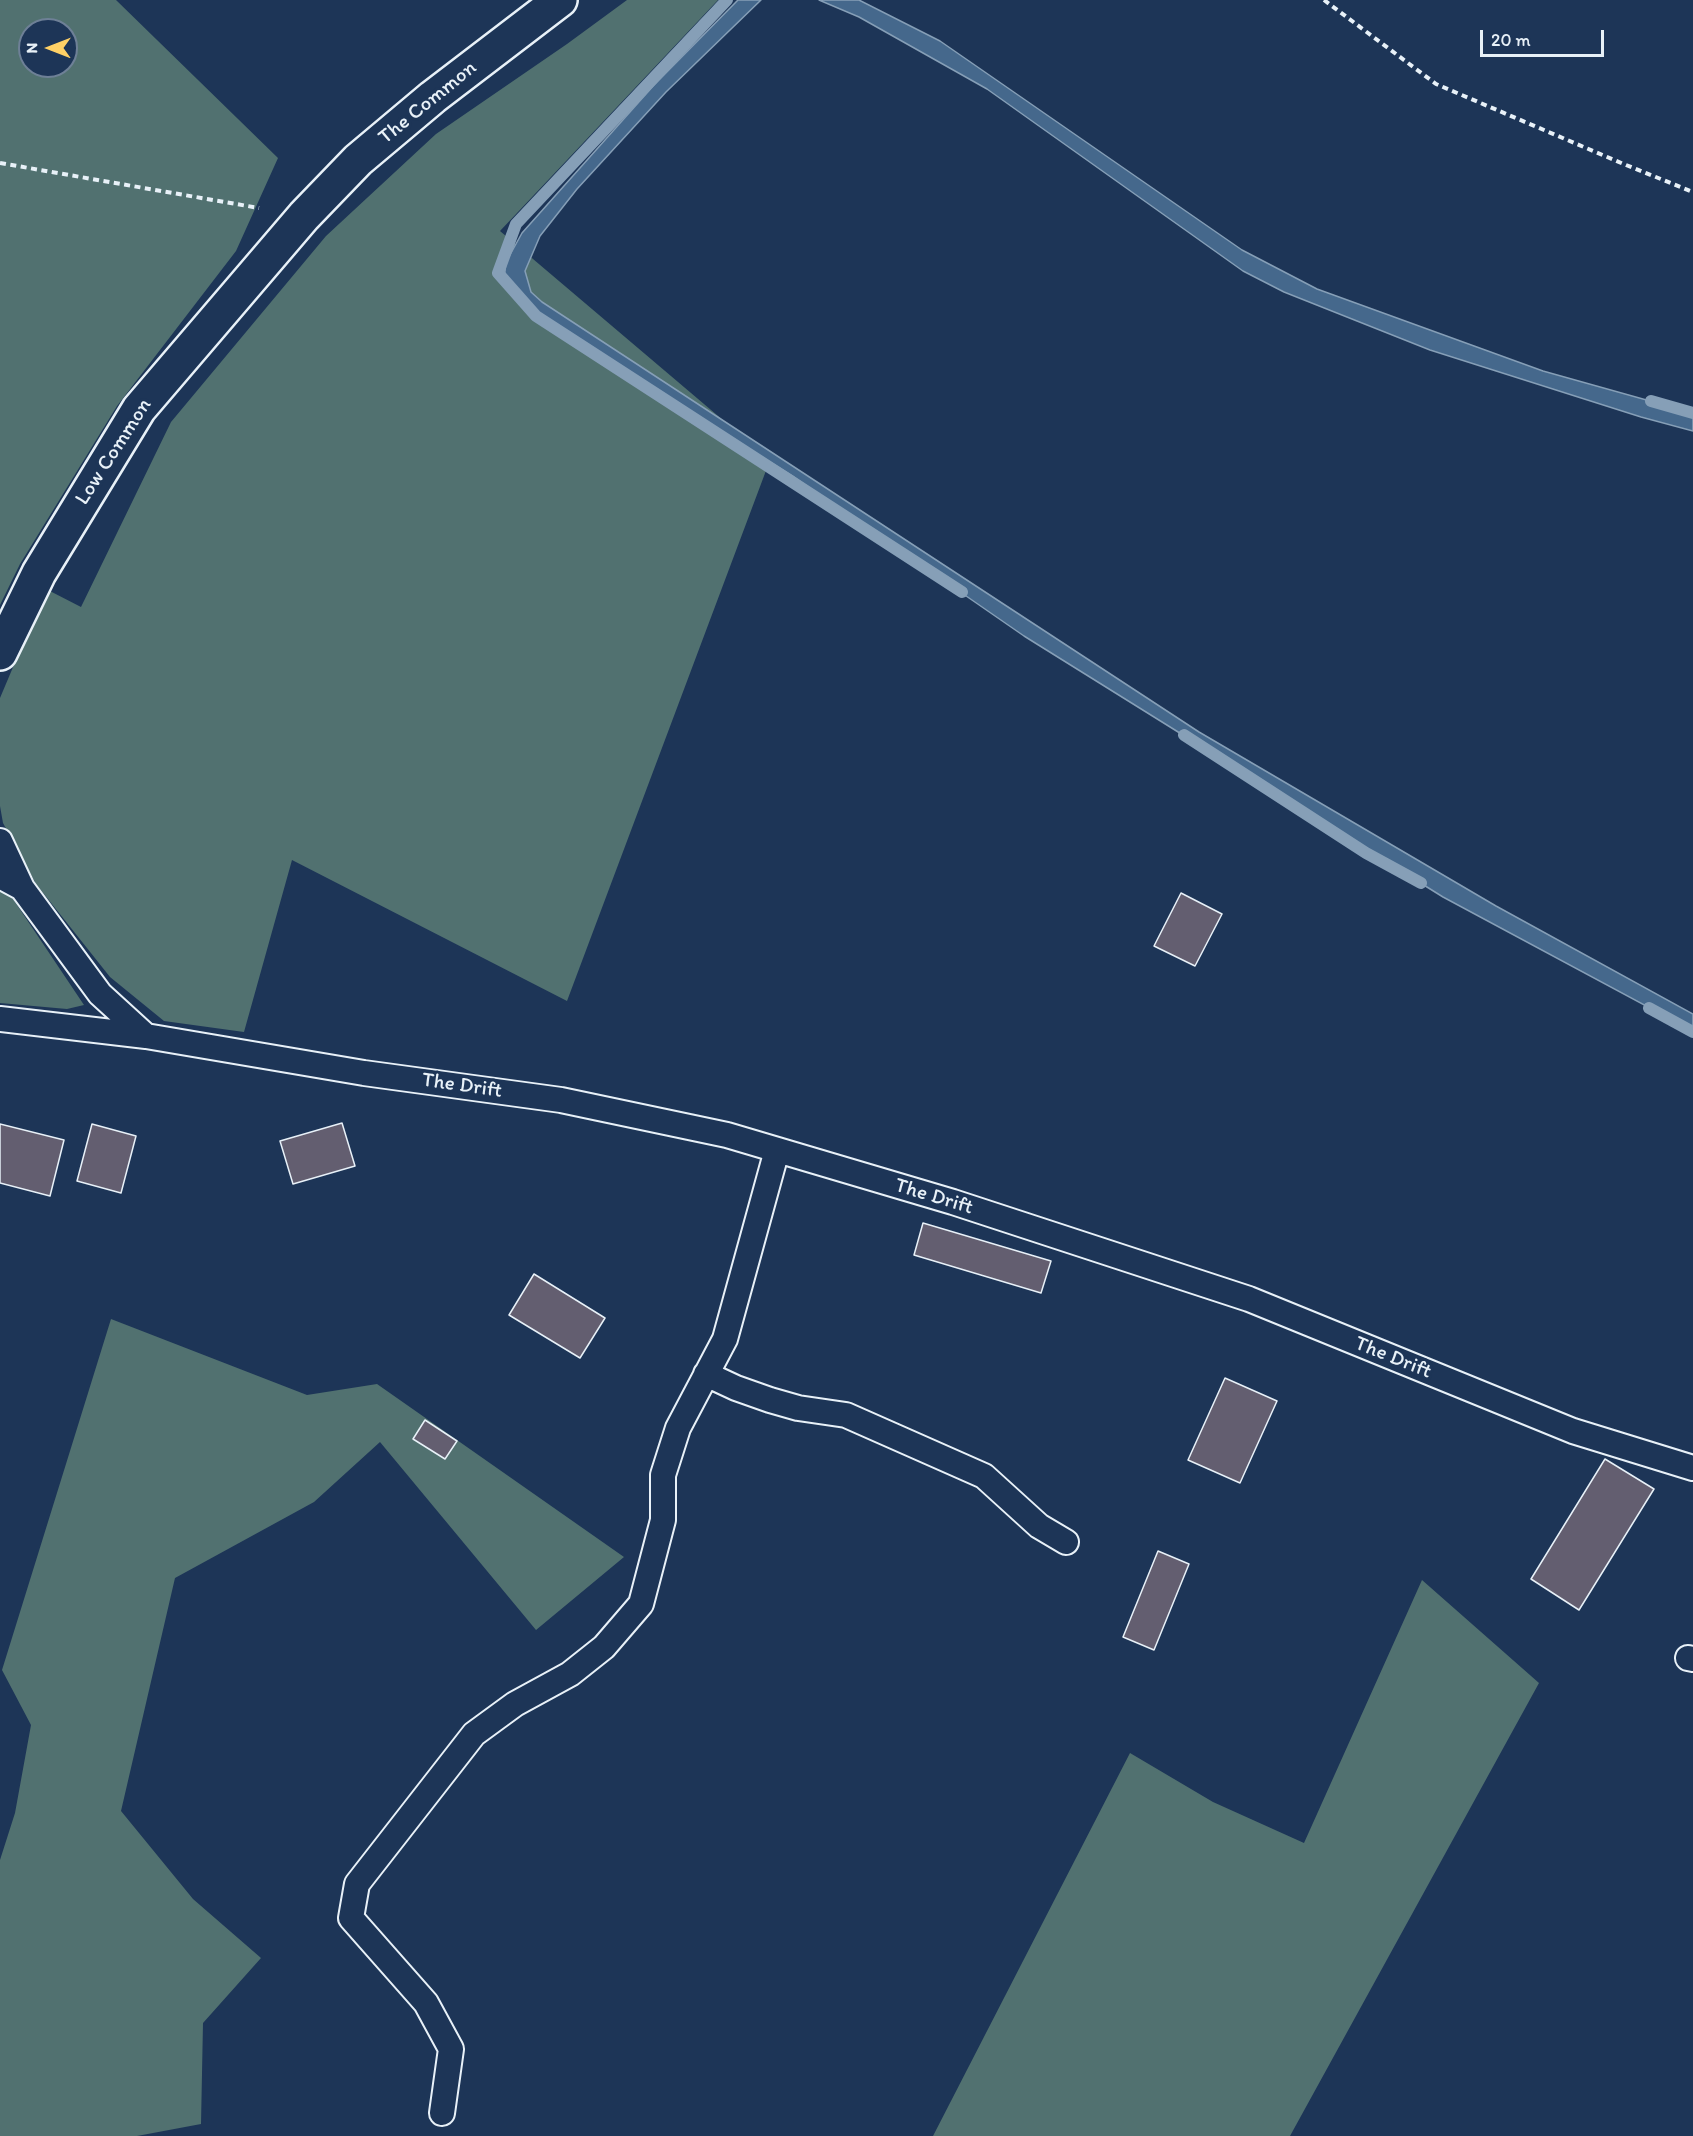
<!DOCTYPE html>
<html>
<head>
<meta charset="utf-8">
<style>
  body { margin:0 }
  #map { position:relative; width:1693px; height:2136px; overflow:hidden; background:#1d3557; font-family:Itim,sans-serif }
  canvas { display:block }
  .north { position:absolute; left:18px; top:18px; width:60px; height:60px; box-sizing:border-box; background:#1d3557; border:2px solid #6e8097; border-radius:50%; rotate:270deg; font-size:16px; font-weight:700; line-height:24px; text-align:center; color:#e8f1f8 }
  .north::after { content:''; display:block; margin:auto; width:21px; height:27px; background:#ffd166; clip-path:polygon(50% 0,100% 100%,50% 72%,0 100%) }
  .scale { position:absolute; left:1480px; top:30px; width:124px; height:27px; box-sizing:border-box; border:3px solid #e8f1f8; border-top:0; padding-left:8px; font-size:18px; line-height:21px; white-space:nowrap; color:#e8f1f8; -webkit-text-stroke:4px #1d3557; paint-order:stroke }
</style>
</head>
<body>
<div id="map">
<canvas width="1693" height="2136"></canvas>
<div class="north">N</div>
<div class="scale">20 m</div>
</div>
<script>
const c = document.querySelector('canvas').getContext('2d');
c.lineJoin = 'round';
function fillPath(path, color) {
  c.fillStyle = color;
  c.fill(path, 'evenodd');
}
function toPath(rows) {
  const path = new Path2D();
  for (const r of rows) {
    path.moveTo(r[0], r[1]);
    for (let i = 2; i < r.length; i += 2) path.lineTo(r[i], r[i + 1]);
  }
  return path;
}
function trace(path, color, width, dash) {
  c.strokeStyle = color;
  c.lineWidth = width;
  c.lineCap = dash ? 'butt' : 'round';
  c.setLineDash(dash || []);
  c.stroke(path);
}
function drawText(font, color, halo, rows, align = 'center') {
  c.font = font + ' Itim,sans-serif';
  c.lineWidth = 6;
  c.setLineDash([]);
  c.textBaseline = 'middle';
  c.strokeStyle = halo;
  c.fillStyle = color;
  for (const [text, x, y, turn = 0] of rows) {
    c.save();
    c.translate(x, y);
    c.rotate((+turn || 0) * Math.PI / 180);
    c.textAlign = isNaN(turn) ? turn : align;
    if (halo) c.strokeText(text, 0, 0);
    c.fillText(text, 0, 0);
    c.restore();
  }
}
const green = toPath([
  [0,0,116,0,278,158,236,251,117,406,20,564,0,605],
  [30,30,66,30,66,66,30,66],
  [627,0,718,0,500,231,770,460,567,1001,292,860,244,1032,164,1021,110,977,36,884,3,823,0,806,0,698,46,589,81,607,171,422,326,236,436,134,567,44],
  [0,888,9,893,84,1005,67,1009,0,1003],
  [111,1319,307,1395,377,1384,624,1557,536,1630,380,1442,314,1502,175,1578,121,1811,193,1899,261,1958,203,2023,201,2124,137,2136,0,2136,0,1860,15,1813,31,1725,2,1670],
  [1422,1580,1539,1683,1290,2136,933,2136,1130,1753,1213,1802,1304,1843]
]);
const water = toPath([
  [738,0,761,0,666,92,577,189,540,236,525,271,531,292,542,302,1199,732,1496,906,1693,1014,1693,1031,1443,897,1024,636,794,477,583,346,513,294,504,280,506,262,522,233,654,85,738,0],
  [819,0,859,0,940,41,1242,250,1317,289,1543,371,1693,413,1693,431,1641,417,1430,350,1284,292,1243,271,987,89,859,17,819,0]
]);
const stream = toPath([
  [727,0,516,224,498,273,536,316,962,592],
  [1651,401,1693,413],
  [1184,735,1366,853,1421,883],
  [1649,1008,1693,1032]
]);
const building = toPath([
  [1181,893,1222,914,1195,966,1154,946,1181,893],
  [342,1123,355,1166,293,1184,280,1141,342,1123],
  [0,1124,64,1140,50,1196,0,1183,0,1124],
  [92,1124,136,1136,121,1193,77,1181,92,1124],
  [923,1223,1051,1261,1041,1293,914,1255,923,1223],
  [534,1274,605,1318,580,1358,509,1315,534,1274],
  [1225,1378,1277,1401,1240,1483,1188,1460,1225,1378],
  [425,1420,457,1441,445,1459,413,1439,425,1420],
  [1605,1459,1654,1489,1579,1610,1531,1579,1605,1459],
  [1158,1551,1189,1564,1154,1650,1123,1637,1158,1551]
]);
const path = toPath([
  [1324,0,1436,84,1626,165,1693,192],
  [0,163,259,208]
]);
const lane = toPath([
  [0,841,22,888,0,876],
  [0,1019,146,1036,100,994,22,888],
  [146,1036,364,1073,561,1100,727,1135,953,1202,1249,1299,1573,1431,1693,1468],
  [706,1374,736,1388,770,1400,798,1408,846,1415,984,1476,1039,1526,1066,1542],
  [1688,1658,1693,1659],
  [442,2113,451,2049,426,2003,351,1918,357,1884,474,1734,515,1704,570,1674,604,1647,641,1604,663,1520,663,1475,678,1428,725,1339,777,1150]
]);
const street = toPath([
  [0,653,39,573,139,409,304,216,358,160,433,97,560,0]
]);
const streetNames = [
  ["The Common",428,103,-39],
  ["Low Common",114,452,-57],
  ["The Drift",462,1086,8],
  ["The Drift",934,1197,17],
  ["The Drift",1393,1358,22]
];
fillPath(green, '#517170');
fillPath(water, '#45688c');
trace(water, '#869fb7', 1.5);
trace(stream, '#869fb7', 12);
fillPath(building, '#635e70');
trace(building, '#e8f1f8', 1.5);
trace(lane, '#e8f1f8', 28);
trace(street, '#e8f1f8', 38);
trace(path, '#e8f1f8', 4, [6, 4.5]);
trace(lane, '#1d3557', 24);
trace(street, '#1d3557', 33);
drawText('21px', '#e8f1f8', '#1d3557', streetNames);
</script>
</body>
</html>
